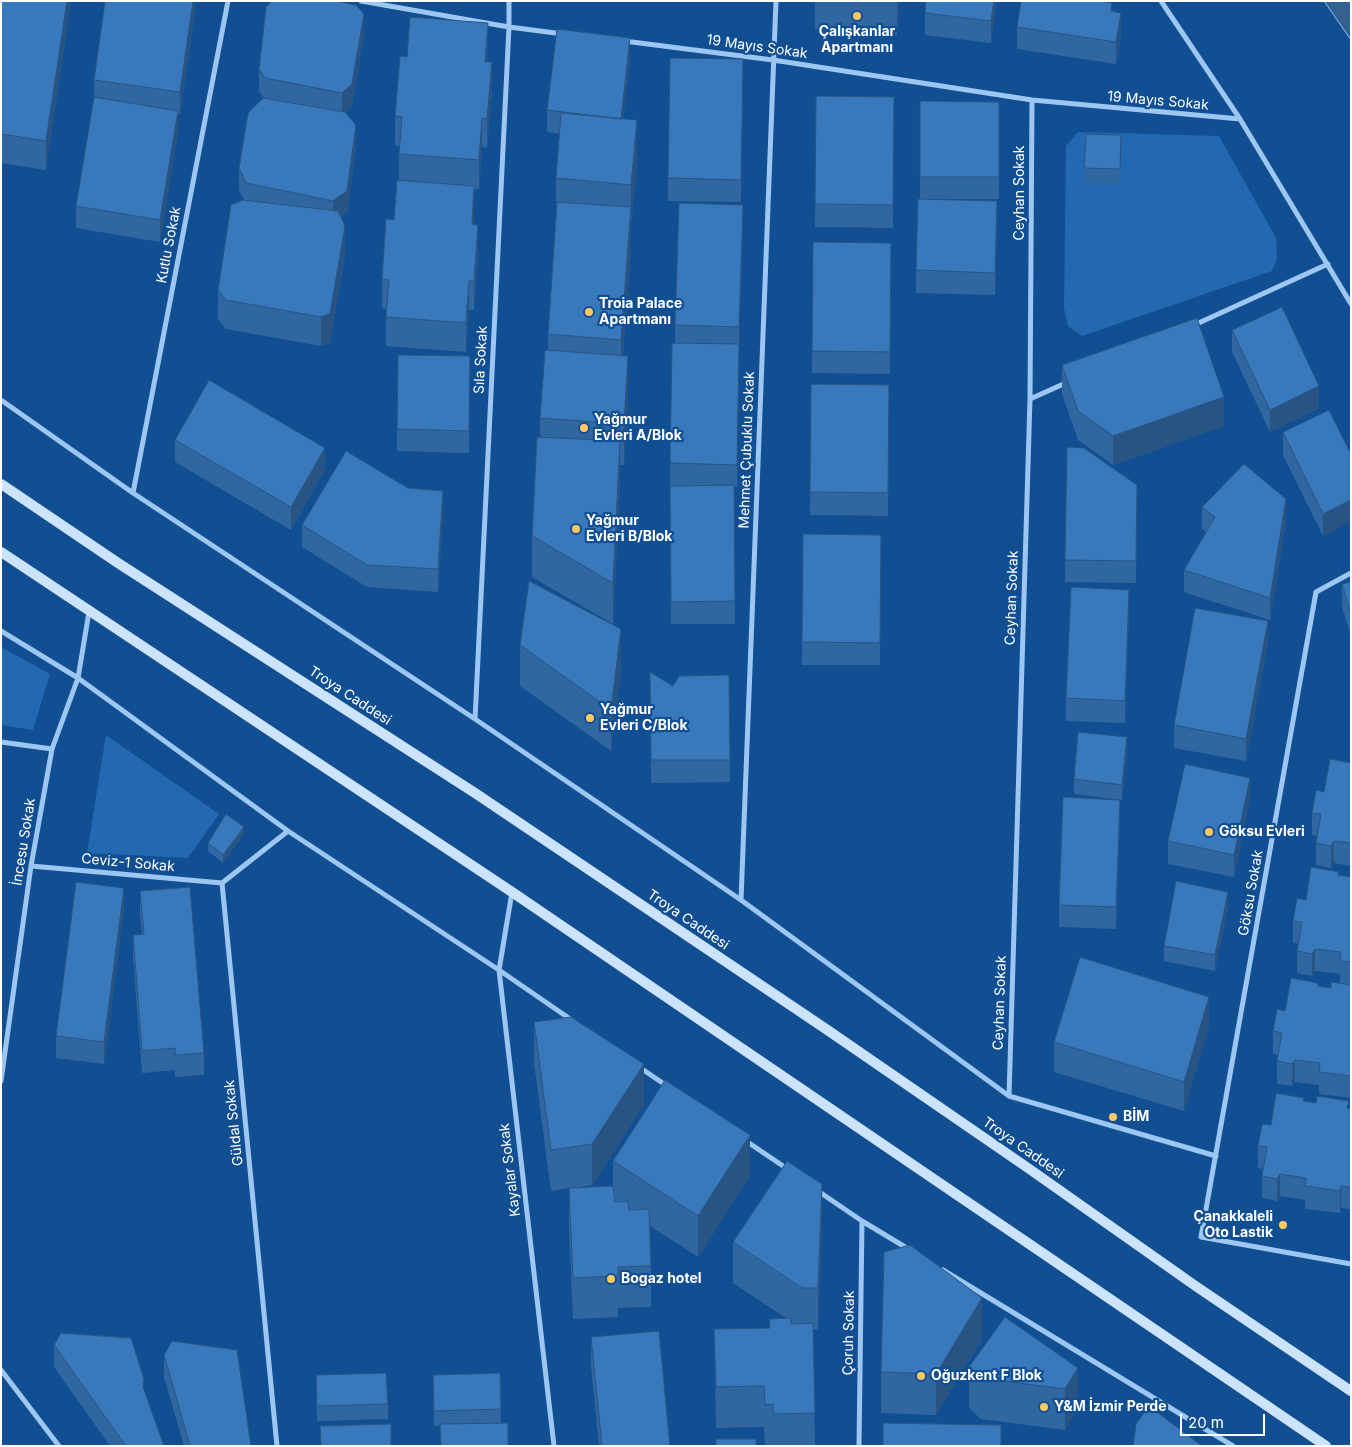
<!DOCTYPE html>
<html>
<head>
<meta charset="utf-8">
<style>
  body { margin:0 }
  #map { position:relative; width:1352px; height:1447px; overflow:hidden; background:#114f92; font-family:Inter,sans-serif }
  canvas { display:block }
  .frame { position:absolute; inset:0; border:2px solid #fff; pointer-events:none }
  .scale { position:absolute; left:1180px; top:1414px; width:85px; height:22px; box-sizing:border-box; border:2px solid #fff; border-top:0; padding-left:6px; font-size:15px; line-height:18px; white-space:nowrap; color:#fff; -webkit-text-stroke:4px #114f92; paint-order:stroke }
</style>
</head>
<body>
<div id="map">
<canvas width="1352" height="1447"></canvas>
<div class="frame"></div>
<div class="scale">20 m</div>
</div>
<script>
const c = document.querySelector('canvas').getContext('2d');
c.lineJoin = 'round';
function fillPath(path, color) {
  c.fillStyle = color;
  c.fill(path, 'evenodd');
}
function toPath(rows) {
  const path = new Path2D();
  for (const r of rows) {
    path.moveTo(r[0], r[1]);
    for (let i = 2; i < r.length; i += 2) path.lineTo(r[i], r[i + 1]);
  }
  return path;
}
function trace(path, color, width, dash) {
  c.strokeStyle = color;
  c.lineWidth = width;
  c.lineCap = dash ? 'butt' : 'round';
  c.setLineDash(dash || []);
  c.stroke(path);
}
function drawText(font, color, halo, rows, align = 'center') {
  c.font = font + ' Inter,sans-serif';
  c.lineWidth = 4.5;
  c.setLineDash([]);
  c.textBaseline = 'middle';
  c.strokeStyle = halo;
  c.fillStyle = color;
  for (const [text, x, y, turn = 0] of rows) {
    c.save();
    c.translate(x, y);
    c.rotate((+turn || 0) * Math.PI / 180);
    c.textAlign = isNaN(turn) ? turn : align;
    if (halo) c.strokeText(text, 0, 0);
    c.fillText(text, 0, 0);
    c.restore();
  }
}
const green = toPath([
  [1078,132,1219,136,1276,238,1277,260,1272,271,1082,336,1068,326,1064,308,1066,146],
  [1,647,50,674,33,730,1,725],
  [106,735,219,814,188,858,87,853]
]);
const water = toPath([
  [1324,1,1351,1,1351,40,1324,1]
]);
const minor = toPath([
  [361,1,509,27,563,34],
  [1161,1,1240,119,1351,304],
  [624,41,773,60,1032,100,1240,119],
  [1192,326,1328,264],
  [1030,399,1068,382],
  [1,400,133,493,475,719,741,900,1009,1096,1216,1156],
  [133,493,228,1],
  [1351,573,1316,592,1201,1237,1351,1264],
  [1,631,78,678,288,831,499,970,573,1021],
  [475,719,509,27,509,1],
  [1,742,52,749],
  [31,866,222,883],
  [512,892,499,970,554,1446],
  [741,900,776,1],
  [639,1067,667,1086],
  [1,1081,31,866,52,749,78,678,89,612],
  [1009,1096,1030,399,1032,100],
  [746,1141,789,1170],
  [818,1191,862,1221,910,1250],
  [943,1270,1233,1446],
  [1,1370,59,1446],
  [277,1446,222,883,288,831],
  [859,1446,862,1221]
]);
const secondary = toPath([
  [1,484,118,563,475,793,826,1029,1028,1168,1197,1287,1351,1391],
  [1,552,512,892,1326,1446]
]);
const wall = toPath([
  [1,1,71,1,46,170,1,163],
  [195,1,195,11,180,114,178,114,178,133,160,242,76,228,76,206,94,97,94,80],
  [815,1,899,1,897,35,815,30],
  [926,1,996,1,991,43,925,35,925,13],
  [1112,11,1121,35,1116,64,1017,49,1017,27],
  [364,36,352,106,346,112,356,147,347,213,341,217,345,255,330,343,321,346,226,329,218,319,218,290,244,200,239,190,239,168,264,98,259,91,259,69],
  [488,52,487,62,492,91,487,148,482,147,479,189,474,189,474,225,478,254,474,310,469,310,466,352,386,346,386,309,382,308,382,279,394,220,399,180,399,146,395,145,395,116,407,57],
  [630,60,623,119,637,161,631,226,631,248,623,356,628,398,624,465,620,465,620,482,613,624,532,577,532,536,540,437,540,418,548,350,548,334,556,219,556,178,560,134,547,132,547,110],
  [743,81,741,202,668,201,668,178],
  [816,96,894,97,893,228,815,227],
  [920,101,999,102,999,199,927,199,997,223,995,295,916,293,916,270,920,199],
  [1121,150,1120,184,1084,183,1084,168],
  [743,227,739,349,737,487,734,487,735,624,671,624,670,463,675,343,675,325],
  [813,242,891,243,890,374,812,373],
  [1232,330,1319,408,1270,432,1232,352],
  [1062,365,1224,426,1113,465,1078,440,1062,394],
  [470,378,469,453,397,451,397,429],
  [811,384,889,385,888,516,810,515],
  [1283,432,1351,454,1323,536,1283,455],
  [175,440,325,470,291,530,175,462],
  [1067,447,1137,485,1136,583,1065,582],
  [1202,507,1286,521,1270,620,1184,592,1184,570,1206,532,1202,529],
  [443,513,438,592,367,587,302,547,302,525],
  [803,534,881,535,880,665,802,665],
  [1351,582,1351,636,1342,607,1342,584],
  [1129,612,1125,723,1066,721,1066,698],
  [1268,643,1246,761,1174,748,1174,725],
  [520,645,621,670,611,751,520,686],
  [650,672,673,686,729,675,730,782,651,783],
  [1127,752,1122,800,1074,794,1074,779],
  [1351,763,1351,866,1334,863,1331,868,1316,865,1316,843,1317,836,1312,835,1312,813,1324,792],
  [1250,800,1234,877,1168,864,1168,841],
  [1120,822,1116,929,1059,927,1059,905],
  [244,834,223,863,208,851,208,843],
  [1339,875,1351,877,1351,1098,1319,1094,1319,1085,1295,1082,1292,1086,1277,1084,1277,1061,1278,1055,1273,1054,1273,1031,1285,1011,1318,986,1331,988,1340,983,1340,974,1315,971,1312,976,1297,973,1297,951,1298,944,1293,943,1293,921,1306,900],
  [140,891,204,1053,204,1075,175,1077,175,1070,142,1073,133,957,133,935,142,934,140,914],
  [1228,907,1215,971,1164,961,1164,946],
  [124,910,104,1064,56,1058,56,1036],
  [534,1022,644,1105,592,1185,573,1188,613,1186,613,1161,750,1176,698,1257,650,1226,651,1266,651,1307,618,1308,618,1317,573,1319,569,1229,569,1188,551,1191,534,1063],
  [1209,1026,1184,1111,1054,1072,1054,1042],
  [1304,1101,1351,1109,1351,1214,1350,1209,1341,1208,1340,1213,1305,1209,1305,1200,1280,1196,1277,1201,1262,1198,1262,1176,1263,1169,1258,1168,1258,1146],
  [822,1225,818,1329,813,1329,815,1446,765,1446,764,1427,716,1428,714,1329,769,1328,769,1319,786,1318,733,1283,733,1242],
  [591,1337,670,1446,599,1446,591,1366],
  [982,1339,936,1415,881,1413,881,1372],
  [54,1345,144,1391,164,1446,110,1446,54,1367],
  [164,1355,251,1446,184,1446,164,1377],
  [969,1367,1078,1368,1078,1409,1065,1430,981,1419,969,1408],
  [500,1373,501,1423,434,1426,433,1375],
  [316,1375,388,1404,388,1419,317,1421]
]);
const shadedWall = toPath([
  [67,1,71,1,46,170,46,141],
  [193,1,195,1,195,11,180,114,180,92],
  [897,1,899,1,897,35],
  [994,1,996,1,991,43,991,21],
  [1121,13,1121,35,1116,64,1116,42],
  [364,14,364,36,352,106,342,116,342,93],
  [488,23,488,52,485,91,485,62],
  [630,38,630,60,621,141,621,119],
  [743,59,743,81,741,202,741,180],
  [492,62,492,91,487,148,487,119],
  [178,111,178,133,160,242,160,220],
  [482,118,482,147,479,189,479,160],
  [637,120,637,161,631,226,631,185],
  [356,125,356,147,347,213,333,223,333,201],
  [474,186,474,215,472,254,472,224],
  [997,201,997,223,995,295,995,273],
  [743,205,743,227,739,349,739,327],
  [631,207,631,248,621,381,621,340],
  [478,225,478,254,474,310,474,281],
  [345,226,345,255,330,343,321,346,321,317],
  [469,281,469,310,466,352,466,323],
  [628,356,628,398,624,465,624,424],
  [1319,386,1319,408,1270,432,1270,410],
  [1224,397,1224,426,1113,465,1113,436],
  [620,441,620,482,613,624,613,583],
  [325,448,325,470,291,530,291,507],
  [443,491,443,513,438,592,438,569],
  [1286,499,1286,521,1270,620,1270,598],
  [1351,500,1351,522,1323,536,1323,514],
  [1129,590,1129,612,1125,723,1125,701],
  [1268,621,1268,643,1246,761,1246,739],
  [621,629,621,670,611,751,611,710],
  [1127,737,1127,752,1122,800,1122,785],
  [1250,778,1250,800,1234,877,1234,855],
  [1120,800,1120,822,1116,929,1116,907],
  [244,827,244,834,223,863,223,855],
  [1334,841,1334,863,1331,868,1331,846],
  [124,888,124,910,104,1064,104,1042],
  [1228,892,1228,907,1215,971,1215,955],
  [1315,949,1315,971,1312,976,1312,954],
  [1209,997,1209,1026,1184,1111,1184,1082],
  [1295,1060,1295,1082,1292,1086,1292,1064],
  [644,1064,644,1105,592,1185,592,1144],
  [750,1135,750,1176,698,1257,698,1216],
  [1280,1174,1280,1196,1277,1201,1277,1179],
  [822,1184,822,1225,818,1329,818,1288],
  [1341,1186,1341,1208,1340,1213,1340,1191],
  [982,1298,982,1339,936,1415,936,1374],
  [1078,1368,1078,1409,1065,1430,1065,1389]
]);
const building = toPath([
  [1,1,67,1,46,141,1,134,1,1],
  [105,1,193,1,180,92,94,80,105,1],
  [272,1,336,1,356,5,364,14,352,84,342,93,265,78,259,69,266,7,272,1],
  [926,1,994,1,991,21,925,13,926,1],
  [1021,1,1101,1,1112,3,1111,11,1121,13,1116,42,1017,27,1021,1],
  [410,17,488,23,485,62,492,62,487,119,482,118,479,160,399,154,402,117,395,116,400,56,407,57,410,17],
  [557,29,630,38,621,119,547,110,557,29],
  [670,58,743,59,741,180,668,178,670,58],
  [816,96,894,97,893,205,815,204,816,96],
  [94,97,178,111,160,220,76,206,94,97],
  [263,98,345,112,356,125,347,191,333,201,246,183,239,168,248,113,263,98],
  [920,101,999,102,999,177,920,177,920,101],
  [561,113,637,120,631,185,556,178,561,113],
  [1086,134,1121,135,1120,169,1084,168,1086,134],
  [397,180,474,186,472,224,478,225,474,281,469,281,466,323,386,317,389,280,382,279,386,219,394,220,397,180],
  [918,199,997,201,995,273,916,270,918,199],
  [243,200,338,211,345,226,330,314,321,317,226,300,218,290,231,205,243,200],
  [557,202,631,207,621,340,548,334,557,202],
  [679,203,743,205,739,327,675,325,679,203],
  [813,242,891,243,890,352,812,351,813,242],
  [1282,307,1319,386,1270,410,1232,330,1282,307],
  [1197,318,1224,397,1113,436,1078,411,1062,365,1197,318],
  [672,343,739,344,737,465,670,463,672,343],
  [545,350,628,356,624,424,540,418,545,350],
  [398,355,470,356,469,431,397,429,398,355],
  [209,380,325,448,291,507,175,440,209,380],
  [811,384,889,385,888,493,810,492,811,384],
  [1329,410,1351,454,1351,500,1323,514,1283,432,1329,410],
  [537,437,620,441,613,583,532,536,537,437],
  [1067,447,1084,448,1137,485,1136,561,1065,560,1067,447],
  [346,451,408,488,443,491,438,569,367,565,302,525,346,451],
  [1244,464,1286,499,1270,598,1184,570,1215,517,1202,507,1244,464],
  [734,485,735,601,671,602,670,486,734,485],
  [803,534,881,535,880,643,802,642,803,534],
  [529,581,621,629,611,710,520,645,529,581],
  [1351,582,1351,614,1342,584,1351,582],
  [1071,587,1129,590,1125,701,1066,698,1071,587],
  [1195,608,1268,621,1246,739,1174,725,1195,608],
  [650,672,673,686,679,676,729,675,730,760,651,760,650,672],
  [1078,732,1127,737,1122,785,1074,779,1078,732],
  [1330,759,1351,763,1351,843,1334,841,1331,846,1316,843,1321,814,1312,813,1316,790,1324,792,1330,759],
  [1185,764,1250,778,1234,855,1168,841,1185,764],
  [1063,797,1120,800,1116,907,1059,905,1063,797],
  [226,814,244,827,223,855,208,843,226,814],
  [1311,867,1339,872,1338,875,1351,877,1351,962,1340,961,1341,952,1315,949,1312,954,1297,951,1302,922,1293,921,1297,898,1306,900,1311,867],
  [1176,881,1228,892,1215,955,1164,946,1176,881],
  [76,882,124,888,104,1042,56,1036,76,882],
  [190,887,204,1053,175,1055,175,1048,142,1051,133,935,144,934,140,891,190,887],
  [1080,957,1209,997,1184,1082,1054,1042,1080,957],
  [1291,978,1318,983,1318,986,1331,988,1331,982,1351,985,1351,1076,1319,1072,1320,1063,1295,1060,1292,1064,1277,1061,1282,1033,1273,1031,1277,1009,1285,1011,1291,978],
  [571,1017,644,1064,592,1144,551,1150,534,1022,571,1017],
  [665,1080,750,1135,698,1216,613,1161,665,1080],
  [1276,1093,1304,1098,1303,1101,1316,1103,1317,1096,1349,1101,1347,1108,1351,1109,1351,1187,1341,1186,1340,1191,1305,1186,1306,1178,1280,1174,1277,1179,1262,1176,1267,1147,1258,1146,1262,1124,1271,1125,1276,1093],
  [787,1161,822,1184,818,1288,802,1288,733,1242,787,1161],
  [613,1186,615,1202,628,1201,629,1210,649,1209,651,1266,618,1267,618,1276,573,1278,569,1188,613,1186],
  [910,1245,982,1298,936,1374,881,1372,884,1252,910,1245],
  [1005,1317,1078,1368,1065,1389,981,1378,969,1367,1005,1317],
  [791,1318,791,1324,813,1323,815,1413,773,1414,773,1404,765,1405,764,1386,716,1387,714,1329,770,1328,769,1319,791,1318],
  [659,1331,670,1446,602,1446,591,1337,659,1331],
  [61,1333,131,1338,144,1379,143,1387,164,1446,126,1446,54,1345,61,1333],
  [172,1341,237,1350,251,1446,190,1446,164,1355,172,1341],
  [386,1373,388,1404,317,1406,316,1375,386,1373],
  [500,1373,501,1409,434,1411,433,1375,500,1373],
  [1149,1406,1202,1446,1133,1446,1136,1424,1149,1406],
  [508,1423,508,1446,441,1446,440,1424,508,1423],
  [883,1423,1001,1425,1001,1446,883,1446,883,1423],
  [391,1424,391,1446,321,1446,320,1426,391,1424],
  [716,1439,756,1439,756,1446,716,1446,716,1439]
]);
const markers = [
  [857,16,5,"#ffca5f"],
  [589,312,5,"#ffca5f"],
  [584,428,5,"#ffca5f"],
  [576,529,5,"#ffca5f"],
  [590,718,5,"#ffca5f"],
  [1209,832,5,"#ffca5f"],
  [1113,1117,5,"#ffca5f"],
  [1283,1225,5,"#ffca5f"],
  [611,1279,5,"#ffca5f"],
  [921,1376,5,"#ffca5f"],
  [1044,1407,5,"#ffca5f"]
];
const poiNames = [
  ["Çalışkanlar",857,32,"center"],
  ["Apartmanı",857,48,"center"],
  ["Troia Palace",599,304],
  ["Apartmanı",599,320],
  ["Yağmur",594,420],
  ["Evleri A/Blok",594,436],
  ["Yağmur",586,521],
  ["Evleri B/Blok",586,537],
  ["Yağmur",600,710],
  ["Evleri C/Blok",600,726],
  ["Göksu Evleri",1219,832],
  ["BİM",1123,1117],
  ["Çanakkaleli",1273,1217,"right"],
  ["Oto Lastik",1273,1233,"right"],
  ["Bogaz hotel",621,1279],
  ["Oğuzkent F Blok",931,1376],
  ["Y&M İzmir Perde",1054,1407]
];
const streetNames = [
  ["19 Mayıs Sokak",757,47,8],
  ["19 Mayıs Sokak",1158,101,5],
  ["Ceyhan Sokak",1020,193,-90],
  ["Kutlu Sokak",169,245,-79],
  ["Sıla Sokak",481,360,-87],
  ["Mehmet Çubuklu Sokak",747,450,-88],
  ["Ceyhan Sokak",1012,598,-88],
  ["Troya Caddesi",350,696,33],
  ["İncesu Sokak",24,842,-81],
  ["Ceviz-1 Sokak",128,863,5],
  ["Göksu Sokak",1251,893,-80],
  ["Troya Caddesi",688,920,34],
  ["Ceyhan Sokak",1000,1003,-88],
  ["Güldal Sokak",234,1123,-96],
  ["Troya Caddesi",1023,1148,35],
  ["Kayalar Sokak",510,1170,-97],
  ["Çoruh Sokak",849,1333,-89]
];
fillPath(green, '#2269b1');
fillPath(water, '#336192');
trace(water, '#8ec3f6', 1);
trace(minor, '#9dc7f3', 5);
trace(secondary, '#cce3fd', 10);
fillPath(wall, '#3167a1');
fillPath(shadedWall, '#285483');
fillPath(building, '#3978bb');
trace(building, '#285483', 1);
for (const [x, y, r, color] of markers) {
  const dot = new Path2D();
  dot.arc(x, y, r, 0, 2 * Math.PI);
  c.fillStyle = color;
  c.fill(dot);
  trace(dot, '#114f92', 2);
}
drawText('bold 14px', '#fff', '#114f92', poiNames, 'left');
drawText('14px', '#fff', '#114f92', streetNames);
</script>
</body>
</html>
